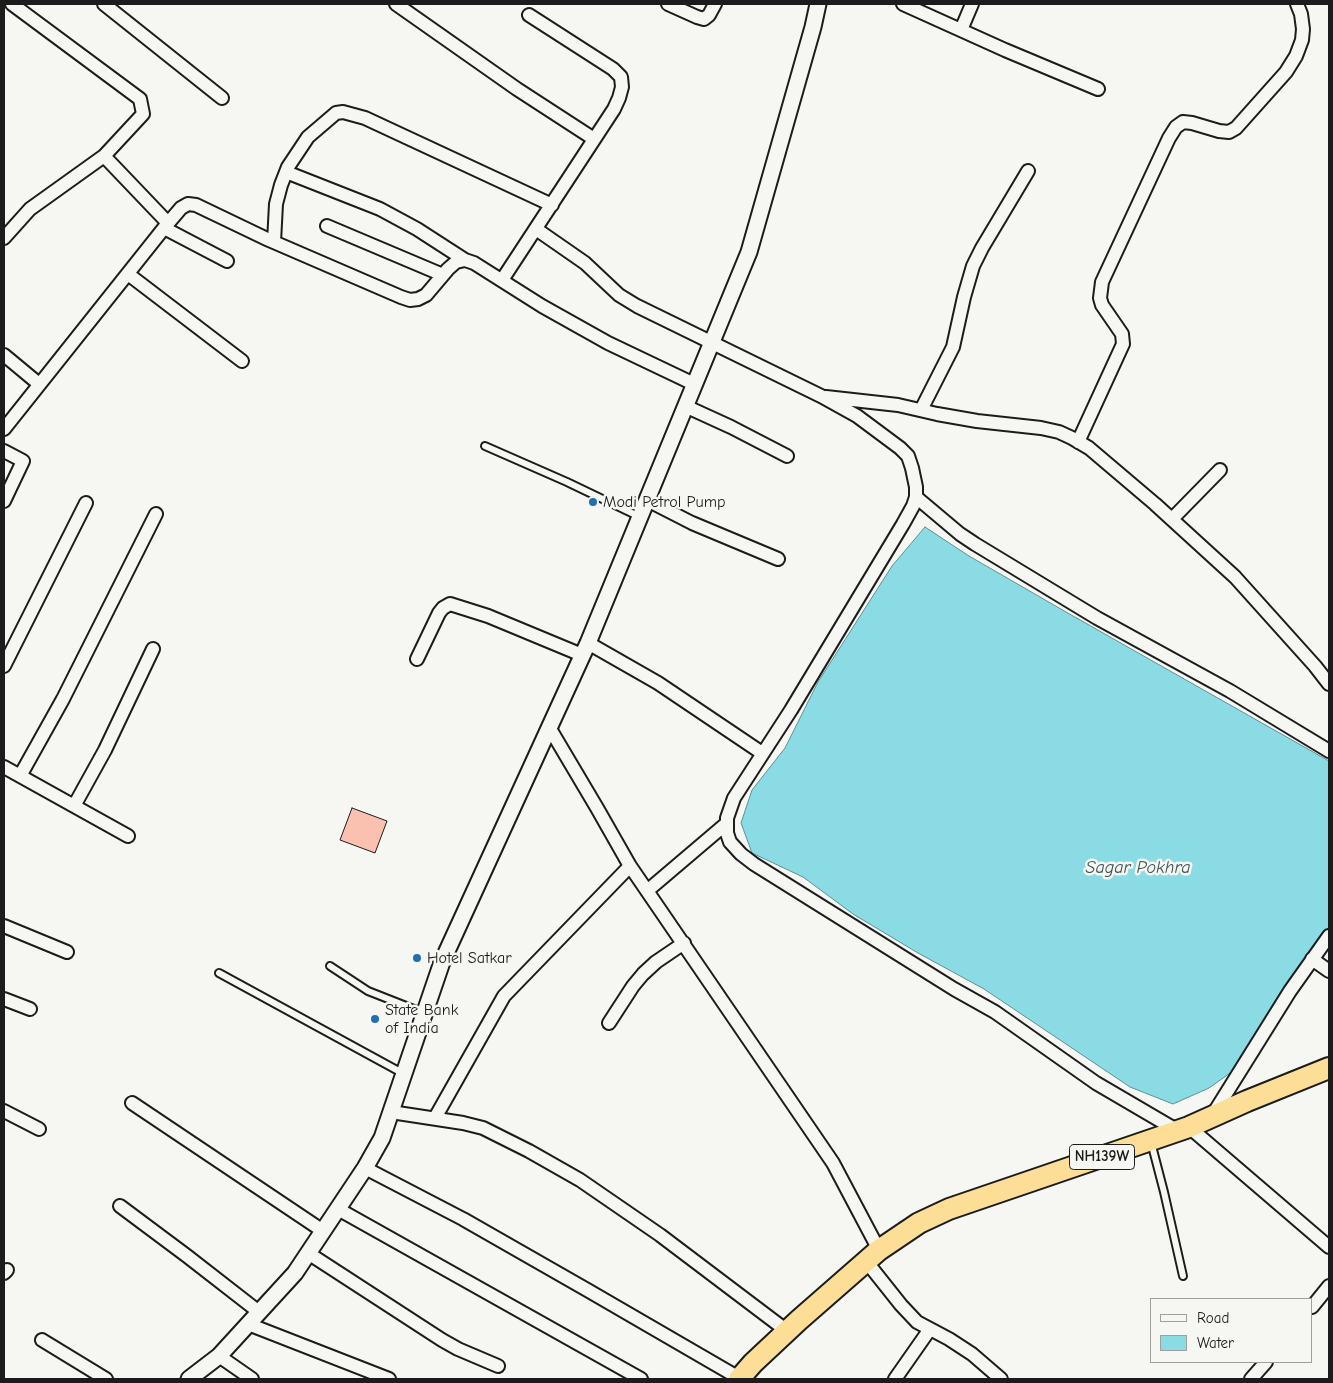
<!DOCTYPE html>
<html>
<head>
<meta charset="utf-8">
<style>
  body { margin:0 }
  #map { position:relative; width:1333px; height:1383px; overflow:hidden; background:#f6f6f2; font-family:"Comic Neue",sans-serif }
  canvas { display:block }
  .frame { position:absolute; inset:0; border:5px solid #1c1c1c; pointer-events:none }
  .legend { position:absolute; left:1150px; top:1298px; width:162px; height:65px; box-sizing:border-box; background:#f6f6f2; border:1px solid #9f9f9c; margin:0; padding:6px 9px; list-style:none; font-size:15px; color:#1c1c1c }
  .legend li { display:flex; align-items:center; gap:10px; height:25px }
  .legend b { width:25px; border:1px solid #9f9f9c }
</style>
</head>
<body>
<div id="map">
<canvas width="1333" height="1383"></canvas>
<div class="frame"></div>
<ul class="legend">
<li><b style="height:6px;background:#f6f6f2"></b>Road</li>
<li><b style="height:14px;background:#8adbe4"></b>Water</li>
</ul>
</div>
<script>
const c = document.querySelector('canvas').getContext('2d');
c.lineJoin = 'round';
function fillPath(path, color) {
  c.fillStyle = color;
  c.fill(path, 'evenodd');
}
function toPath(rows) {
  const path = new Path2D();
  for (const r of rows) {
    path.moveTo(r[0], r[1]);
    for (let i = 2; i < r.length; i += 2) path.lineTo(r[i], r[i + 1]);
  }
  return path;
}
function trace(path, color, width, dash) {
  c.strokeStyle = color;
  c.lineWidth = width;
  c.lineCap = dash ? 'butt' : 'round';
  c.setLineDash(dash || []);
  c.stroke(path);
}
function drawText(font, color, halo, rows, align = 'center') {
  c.font = font + ' "Comic Neue",sans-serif';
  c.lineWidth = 5;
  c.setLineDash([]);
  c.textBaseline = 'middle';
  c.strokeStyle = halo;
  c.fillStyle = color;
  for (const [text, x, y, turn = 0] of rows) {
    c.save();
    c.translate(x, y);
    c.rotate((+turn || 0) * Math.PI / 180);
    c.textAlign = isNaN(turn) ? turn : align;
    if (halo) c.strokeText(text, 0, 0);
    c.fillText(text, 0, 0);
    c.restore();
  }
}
const water = toPath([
  [925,527,969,556,1066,612,1329,761,1329,928,1287,987,1233,1071,1209,1088,1173,1104,1130,1087,984,989,918,953,853,914,803,877,752,853,741,823,752,790,785,748,818,682,892,566,925,527]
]);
const building = toPath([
  [352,808,387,821,375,853,340,840,352,808]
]);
const service = toPath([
  [485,446,567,482,640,517],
  [330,966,368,991,424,1013],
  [219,973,404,1074],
  [1151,1142,1164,1192,1183,1276]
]);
const minor = toPath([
  [12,4,140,99,143,114,104,156],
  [104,4,222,98],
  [396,4,517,89,594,139],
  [668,4,697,17,704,19,709,15,715,4],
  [903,4,1005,50,1098,89],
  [961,30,972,4],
  [286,172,380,209,417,229,465,260],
  [327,226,443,275],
  [164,228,227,261],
  [536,229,585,263,619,295,637,306,821,396,857,416,900,448,908,456,912,468,916,487,916,497,913,506,903,524,791,710,734,798,727,818,727,833,730,842,741,854,754,864,954,989,995,1012,1096,1083,1178,1131],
  [4,238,30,209,104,156,168,223],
  [274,242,276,204,281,185,288,167,308,137,336,113,343,112,365,118,552,205],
  [128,274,242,361],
  [502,280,614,109,619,98,622,87,621,77,613,69,529,15],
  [4,355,39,384],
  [826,397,898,405,937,414,977,421,1041,428,1059,432,1072,438,1089,448,1155,504,1235,577,1315,666,1329,684],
  [685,406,731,427,787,456],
  [921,410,953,347,964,297,973,266,982,248,1028,171],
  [4,429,164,228,181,208,188,204,196,205,269,240,401,297,410,300,418,299,426,295,448,269,456,262,465,260,474,263,542,306,608,343,694,384],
  [1078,442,1123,344,1122,334,1102,305,1100,298,1102,282,1169,138,1176,127,1183,122,1192,123,1219,131,1229,132,1236,128,1286,72,1296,56,1302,40,1303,29,1301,14,1297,4],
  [4,451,23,461,4,501],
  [916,497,960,534,975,544,1097,618,1230,691,1329,751],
  [647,500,692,523,778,559],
  [1172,519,1220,470],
  [588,643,658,683,762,753],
  [417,659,439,613,443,608,450,604,488,616,582,655],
  [4,666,86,503],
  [549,727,597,808,630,866,833,1163,879,1250],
  [4,767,128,836],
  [20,776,63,699,156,514],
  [74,806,105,750,153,649],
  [647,891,727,823],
  [4,926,67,952],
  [1312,959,1329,971],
  [4,999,30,1009],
  [609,1023,633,986,643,974,656,962,684,943],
  [132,1103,323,1231],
  [4,1111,39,1129],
  [391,1112,463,1123,483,1128,529,1151,580,1180,660,1235,787,1331],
  [1212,1116,1290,991,1329,936],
  [435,1118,504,996,630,866],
  [1189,1127,1329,1247],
  [365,1168,463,1219,589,1291,739,1378],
  [120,1206,187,1256,259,1312],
  [338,1209,641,1379],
  [308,1253,442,1340,458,1349,498,1366],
  [866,1261,901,1305,917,1322,949,1339,972,1354,1001,1379],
  [4,1273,7,1270],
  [1312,1307,1329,1286],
  [248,1324,389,1379],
  [42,1340,106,1379],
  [219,1356,252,1379],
  [895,1379,930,1329],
  [1251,1379,1266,1362]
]);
const tertiary = toPath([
  [189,1379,219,1356,295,1273,365,1168,382,1138,442,962,588,643,749,252,813,27,818,4]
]);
const trunk = toPath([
  [739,1379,753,1363,799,1320,879,1250,919,1223,949,1209,1189,1127,1247,1101,1329,1068]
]);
const markers = [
  [593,502,5,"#1f6fb2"],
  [417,958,5,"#1f6fb2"],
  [375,1019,5,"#1f6fb2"]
];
const shields = [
  [1102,1157,65]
];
const shieldNames = [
  ["NH139W",1102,1157]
];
const poiNames = [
  ["Modi Petrol Pump",603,502],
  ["Hotel Satkar",427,958],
  ["State Bank",385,1010],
  ["of India",385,1028]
];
const waterNames = [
  ["Sagar Pokhra",1138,868]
];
fillPath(water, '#8adbe4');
trace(water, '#5e8f94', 1);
fillPath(building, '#fac1b0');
trace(building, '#1c1c1c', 1);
trace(service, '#1c1c1c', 10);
trace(minor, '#1c1c1c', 16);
trace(tertiary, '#1c1c1c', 19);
trace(trunk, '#1c1c1c', 24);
trace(service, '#f6f6f2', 6);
trace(minor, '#f6f6f2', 12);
trace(tertiary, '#f6f6f2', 15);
trace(trunk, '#fcde96', 20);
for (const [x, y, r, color] of markers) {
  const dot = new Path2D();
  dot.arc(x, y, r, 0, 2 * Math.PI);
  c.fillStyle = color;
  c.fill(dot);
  trace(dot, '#f6f6f2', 2);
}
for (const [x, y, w] of shields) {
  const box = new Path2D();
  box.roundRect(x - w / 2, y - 12.5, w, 25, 4);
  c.fillStyle = '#f6f6f2';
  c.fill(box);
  trace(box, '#1c1c1c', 1);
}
drawText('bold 15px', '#1c1c1c', null, shieldNames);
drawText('16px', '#1c1c1c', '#f6f6f2', poiNames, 'left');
drawText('italic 18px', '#3d5558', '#f6f6f2', waterNames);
</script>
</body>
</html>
